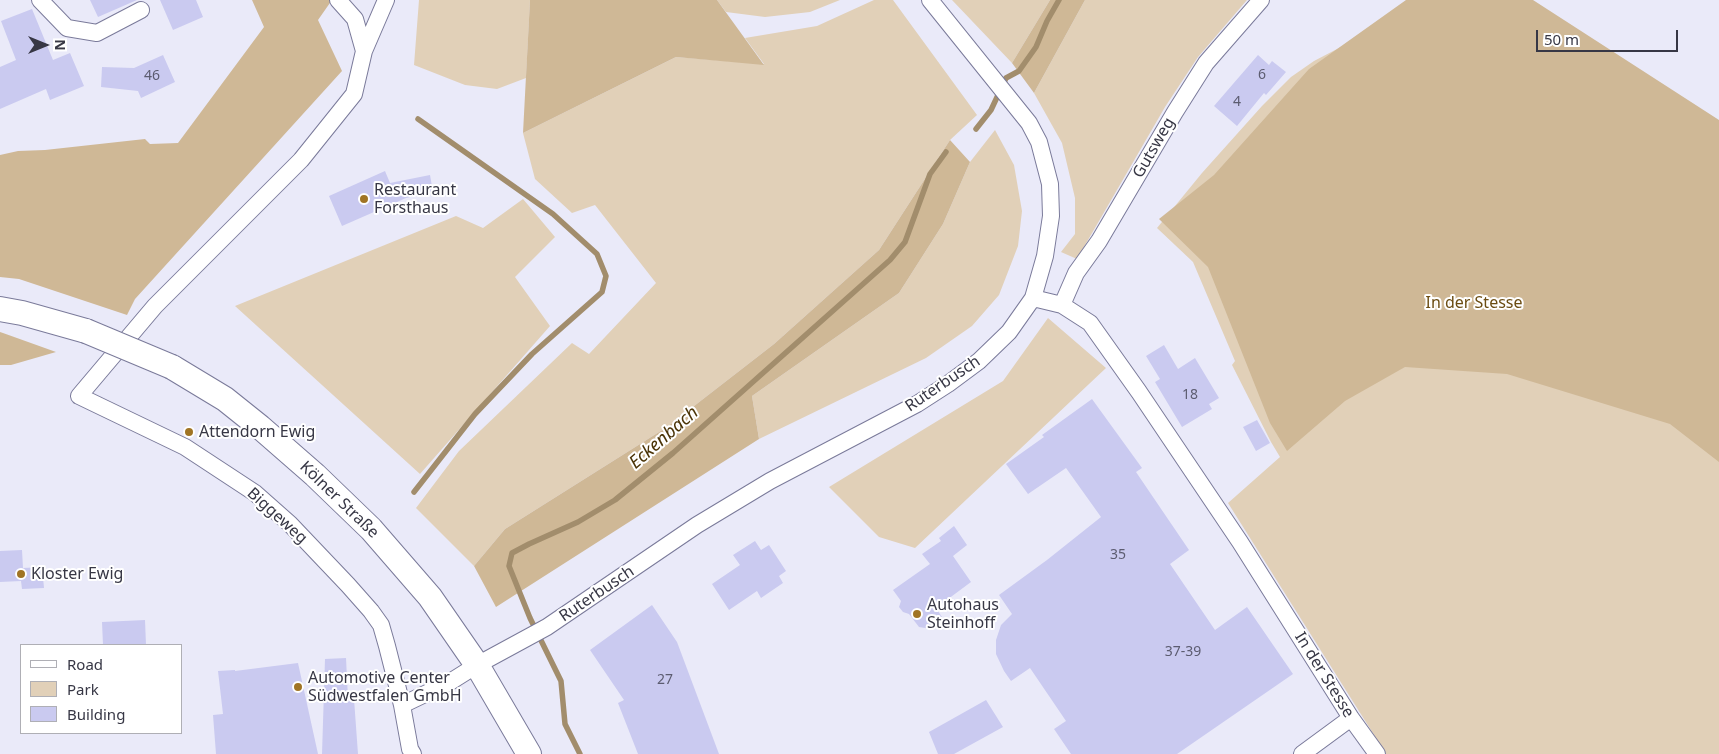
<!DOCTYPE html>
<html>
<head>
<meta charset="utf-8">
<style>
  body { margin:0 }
  #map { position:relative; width:1719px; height:754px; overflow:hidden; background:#eaeaf9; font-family:"Noto Sans",sans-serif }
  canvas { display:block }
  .legend { position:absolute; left:20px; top:644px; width:162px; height:90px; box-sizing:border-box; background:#fff; border:1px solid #afafb5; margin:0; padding:6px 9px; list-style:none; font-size:15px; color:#373745 }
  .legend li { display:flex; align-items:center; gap:10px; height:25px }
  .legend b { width:25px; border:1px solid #afafb5 }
  .north { position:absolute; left:20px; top:20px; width:50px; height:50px; -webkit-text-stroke:4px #fff; paint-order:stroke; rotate:90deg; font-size:14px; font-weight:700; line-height:20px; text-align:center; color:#373745 }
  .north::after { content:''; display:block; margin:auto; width:18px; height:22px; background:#373745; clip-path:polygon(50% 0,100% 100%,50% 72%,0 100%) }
  .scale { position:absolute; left:1536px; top:30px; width:142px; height:22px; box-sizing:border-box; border:2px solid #373745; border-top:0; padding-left:6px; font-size:15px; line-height:18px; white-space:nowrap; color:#373745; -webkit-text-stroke:4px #fff; paint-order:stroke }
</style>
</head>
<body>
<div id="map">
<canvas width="1719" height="754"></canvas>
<ul class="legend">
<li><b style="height:6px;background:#fff"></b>Road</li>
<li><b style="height:14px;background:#e1d0b8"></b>Park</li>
<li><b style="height:14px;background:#cacaf0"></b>Building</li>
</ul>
<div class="north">N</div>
<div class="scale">50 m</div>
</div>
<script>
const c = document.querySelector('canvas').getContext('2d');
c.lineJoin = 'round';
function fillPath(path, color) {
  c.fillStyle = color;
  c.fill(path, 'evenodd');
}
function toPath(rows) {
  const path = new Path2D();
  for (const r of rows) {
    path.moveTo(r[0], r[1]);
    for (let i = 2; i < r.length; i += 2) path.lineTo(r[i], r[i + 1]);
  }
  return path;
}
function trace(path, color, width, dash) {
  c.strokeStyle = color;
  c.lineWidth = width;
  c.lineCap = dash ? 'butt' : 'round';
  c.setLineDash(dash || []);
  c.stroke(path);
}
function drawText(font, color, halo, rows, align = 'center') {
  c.font = font + ' "Noto Sans",sans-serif';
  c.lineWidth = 4;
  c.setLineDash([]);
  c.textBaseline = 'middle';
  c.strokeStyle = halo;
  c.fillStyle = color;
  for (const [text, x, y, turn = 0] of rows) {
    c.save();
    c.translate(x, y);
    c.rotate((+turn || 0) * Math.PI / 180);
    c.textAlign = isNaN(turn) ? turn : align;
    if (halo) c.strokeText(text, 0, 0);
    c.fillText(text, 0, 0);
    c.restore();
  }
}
const green = toPath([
  [419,0,530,0,526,78,497,89,465,85,414,65],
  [717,0,840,0,810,12,765,17,726,12],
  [874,0,893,0,977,115,950,140,879,250,774,344,667,427,505,529,474,566,416,508,459,451,572,343,589,354,656,283,595,205,572,213,535,179,523,133,676,57,764,64,745,38,817,26],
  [952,0,1050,0,1012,63],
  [1085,0,1247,0,1198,57,1165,107,1077,259,1061,252,1075,234,1075,198,1062,143,1034,93],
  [1360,37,1719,161,1719,754,1386,754,1228,503,1280,457,1271,442,1232,365,1235,361,1193,262,1157,228,1202,173,1262,106,1291,77,1314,61],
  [995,130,1014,165,1022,211,1018,246,999,295,972,326,926,358,759,439,752,396,899,293,943,224,970,162],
  [523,199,555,237,515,277,550,326,420,474,235,306,456,216,483,228],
  [1048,318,1106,368,915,548,879,537,829,487,1003,381]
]);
const forest = toPath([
  [252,0,332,0,318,20,342,71,135,299,127,315,19,279,0,277,0,155,18,151,45,150,145,139,150,144,178,143,264,27],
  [530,0,717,0,764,65,676,57,523,133],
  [1050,0,1085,0,1034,93,1012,63],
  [1406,0,1533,0,1719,120,1719,462,1670,424,1507,374,1405,367,1345,401,1287,451,1270,423,1208,267,1159,219,1214,175,1309,69],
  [950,140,970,162,943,224,899,293,752,396,759,439,496,607,474,566,505,529,667,427,774,344,879,250],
  [0,332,3,333,56,352,11,365,0,365]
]);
const stream = toPath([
  [976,129,991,110,1006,78,1019,71,1036,47,1047,21,1059,0],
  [414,492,475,414,532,354,602,292,606,276,597,254,553,214,418,119],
  [580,754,565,724,561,681,530,618,509,566,512,553,529,544,578,522,615,500,673,453,890,260,905,242,930,174,946,152]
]);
const building = toPath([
  [90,0,137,0,98,17],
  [160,0,196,0,203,17,173,30],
  [32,9,53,60,70,53,84,86,50,100,46,89,0,109,0,67,16,60,1,21],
  [163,55,175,82,141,98,138,91,101,87,102,67,134,68],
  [1258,55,1269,65,1272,61,1286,72,1266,95,1264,93,1237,126,1214,106],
  [385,171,390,183,430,175,433,192,406,198,342,226,329,196],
  [1164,345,1178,369,1195,358,1219,398,1209,404,1212,409,1182,427,1155,382,1160,379,1146,356],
  [1092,399,1142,468,1136,472,1189,550,1170,564,1215,630,1247,607,1293,674,1177,754,1071,754,1054,729,1066,721,1030,668,1011,681,1004,671,996,654,996,640,1001,625,1012,614,999,595,1047,560,1101,517,1066,468,1028,494,1006,464,1044,437,1042,435],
  [1257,420,1270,443,1256,451,1243,427],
  [954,526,967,545,953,556,971,582,936,608,942,617,938,619,937,625,931,629,919,627,909,614,903,612,899,607,901,601,893,590,930,564,922,554,941,541,939,538],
  [755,541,761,550,769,545,786,571,779,576,783,583,761,598,757,591,729,610,712,584,740,565,733,555],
  [22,550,23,568,42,567,44,588,22,589,21,581,0,582,0,551],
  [652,605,677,642,719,754,638,754,618,703,624,700,590,650],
  [145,620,146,645,103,645,102,622],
  [346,658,348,699,354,699,358,754,322,754,325,659],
  [298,663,318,754,216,754,213,715,223,714,218,671,235,670,235,671],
  [986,700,1003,727,954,754,938,754,929,732]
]);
const street = toPath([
  [40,0,67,28,97,33,141,10],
  [338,0,355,19,364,51],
  [386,0,364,51,354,94,301,160,155,306,79,396,185,447,255,493,290,524,348,585,371,611,381,625,387,646,402,705,410,749,413,754],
  [1033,298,1062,305,1090,323,1139,392,1240,542,1351,718,1377,754],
  [1062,305,1076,273,1099,241,1175,112,1206,63,1261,0],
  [402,705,450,682,477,665,547,627,697,525,770,481,917,404,948,384,979,361,1009,332,1033,298,1045,256,1051,216,1050,184,1039,142,1029,123,930,0],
  [1302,754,1351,718]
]);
const secondary = toPath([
  [0,309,22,313,86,331],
  [172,367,225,399,260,427,315,475,371,529,430,597,477,665,529,754]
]);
const secondaryBridge = toPath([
  [86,331,172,367]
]);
const markers = [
  [364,199,5,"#a07424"],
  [189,432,5,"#a07424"],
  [21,574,5,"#a07424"],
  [917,614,5,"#a07424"],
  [298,687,5,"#a07424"]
];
const numberNames = [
  ["6",1262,75],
  ["46",152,76],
  ["4",1237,102],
  ["18",1190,395],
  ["35",1118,555],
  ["37-39",1183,652],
  ["27",665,680]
];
const streetNames = [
  ["Gutsweg",1154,148,-60],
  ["Ruterbusch",943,384,-34],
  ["Kölner Straße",339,500,44],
  ["Biggeweg",277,516,42],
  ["Ruterbusch",597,594,-34],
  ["In der Stesse",1324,675,58]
];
const poiNames = [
  ["Restaurant",374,190],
  ["Forsthaus",374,208],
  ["Attendorn Ewig",199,432],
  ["Kloster Ewig",31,574],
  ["Autohaus",927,605],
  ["Steinhoff",927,623],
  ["Automotive Center",308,678],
  ["Südwestfalen GmbH",308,696]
];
const parkNames = [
  ["In der Stesse",1474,303]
];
const waterNames = [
  ["Eckenbach",664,438,-41]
];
fillPath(green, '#e1d0b8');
fillPath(forest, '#cfb896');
trace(stream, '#a28d6c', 5.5);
fillPath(building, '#cacaf0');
trace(street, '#7a7a9a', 18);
trace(secondary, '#7a7a9a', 26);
trace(street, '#fff', 16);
trace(secondary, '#fff', 24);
trace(secondaryBridge, '#7a7a9a', 26, []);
trace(secondaryBridge, '#fff', 24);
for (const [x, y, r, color] of markers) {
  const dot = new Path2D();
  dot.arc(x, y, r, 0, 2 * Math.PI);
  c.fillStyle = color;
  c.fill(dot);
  trace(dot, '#fff', 2);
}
drawText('14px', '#5c5c70', null, numberNames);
drawText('16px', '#373745', '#fff', streetNames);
drawText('16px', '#373745', '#fff', poiNames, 'left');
drawText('16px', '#6b4c12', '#fff', parkNames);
drawText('italic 18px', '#4b3407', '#fff', waterNames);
</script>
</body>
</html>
